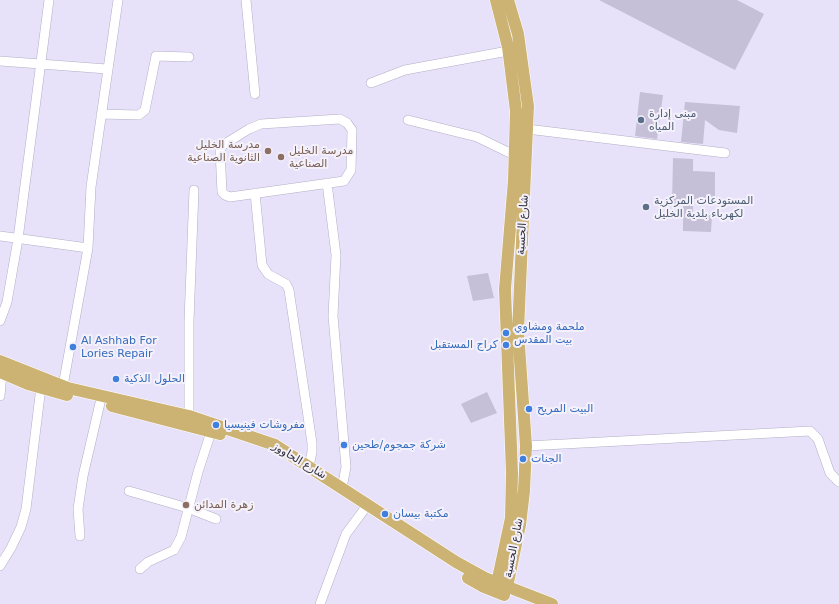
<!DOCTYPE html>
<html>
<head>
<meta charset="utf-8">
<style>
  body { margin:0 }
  canvas { display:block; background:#e7e2fa }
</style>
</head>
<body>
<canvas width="839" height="604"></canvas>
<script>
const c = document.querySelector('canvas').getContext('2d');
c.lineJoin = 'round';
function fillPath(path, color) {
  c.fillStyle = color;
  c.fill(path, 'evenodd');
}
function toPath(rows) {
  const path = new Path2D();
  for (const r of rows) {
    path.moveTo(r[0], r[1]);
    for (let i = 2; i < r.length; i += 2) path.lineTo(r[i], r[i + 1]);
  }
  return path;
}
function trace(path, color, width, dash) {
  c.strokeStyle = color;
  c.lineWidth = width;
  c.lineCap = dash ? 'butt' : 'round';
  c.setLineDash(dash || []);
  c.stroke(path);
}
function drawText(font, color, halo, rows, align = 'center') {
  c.font = font + ' "DejaVu Sans","Noto Naskh Arabic",sans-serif';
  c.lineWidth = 4;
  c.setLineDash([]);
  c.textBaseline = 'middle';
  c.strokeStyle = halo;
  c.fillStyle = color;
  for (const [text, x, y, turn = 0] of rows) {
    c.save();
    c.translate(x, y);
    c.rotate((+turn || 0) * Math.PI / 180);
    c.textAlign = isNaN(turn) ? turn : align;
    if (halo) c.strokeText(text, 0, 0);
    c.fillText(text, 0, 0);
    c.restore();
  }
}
const building = toPath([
  [599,0,737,0,764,14,735,70],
  [640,92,663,95,657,139,635,136],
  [685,102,740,106,737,133,719,130,705,120,703,144,681,142],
  [673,158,693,159,693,171,715,172,715,199,693,199,693,214,712,215,711,232,683,231,683,204,672,204],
  [488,273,494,298,473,301,467,276],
  [487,392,497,413,471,423,461,404]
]);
const minor = toPath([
  [246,0,255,94],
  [0,61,107,69],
  [371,83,405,70,508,51],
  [101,114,139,115,145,110,156,56,189,57],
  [340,119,347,123,352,130,351,170,344,181,230,197,225,195,222,192,220,150,223,145,249,129,261,124,340,119],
  [408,120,477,137,514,155],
  [527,129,725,153],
  [327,183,336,255,333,316,346,467,342,488],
  [255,193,262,265,268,274,286,284,289,290,312,443,312,452,309,466],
  [0,236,88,248],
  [0,321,7,302,18,239,49,0],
  [63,386,88,248,91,187,118,0],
  [0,396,2,373],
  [189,416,189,321,194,190],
  [526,446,810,431,818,439,830,473,839,482],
  [129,491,188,508,216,519],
  [80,536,78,509,83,476,100,403],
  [0,566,11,548,21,527,26,509,41,387],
  [140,569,148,562,174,550,181,537,198,472,211,432],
  [320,604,346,534,363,511]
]);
const major = toPath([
  [496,0,508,47,516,111,514,180,505,289,512,473,511,518,497,583,499,593,507,587,520,525,524,491,526,446,518,331,528,106,518,34,508,0],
  [0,361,68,388,189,416,275,445,456,562,485,578,552,604],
  [0,372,28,384,67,395],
  [112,406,220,434],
  [468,578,484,587,504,595]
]);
const markers = [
  [641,120,4,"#5c6f8a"],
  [268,151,4,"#8d6e63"],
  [281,157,4,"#8d6e63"],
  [646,207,4,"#5c6f8a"],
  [506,333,4,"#3f7fe0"],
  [506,345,4,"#3f7fe0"],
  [73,347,4,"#3f7fe0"],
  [116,379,4,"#3f7fe0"],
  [529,409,4,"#3f7fe0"],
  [216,425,4,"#3f7fe0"],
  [344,445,4,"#3f7fe0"],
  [523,459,4,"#3f7fe0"],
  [186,505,4,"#8d6e63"],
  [385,514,4,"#3f7fe0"]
];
const serviceNames = [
  ["مبنى إدارة",649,114],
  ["المياه",649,127],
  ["المستودعات المركزية",654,201],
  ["لكهرباء بلدية الخليل",654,214]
];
const educationNames = [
  ["مدرسة الخليل",260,145,"right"],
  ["الثانوية الصناعية",260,158,"right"],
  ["مدرسة الخليل",289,151],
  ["الصناعية",289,164],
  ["زهرة المدائن",194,505]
];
const streetNames = [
  ["شارع الحسبة",523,225,-86],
  ["شارع الحاووز",299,461,31],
  ["شارع الحسبة",514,548,-79]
];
const shopNames = [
  ["ملحمة ومشاوي",514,327],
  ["بيت المقدس",514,340],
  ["Al Ashhab For",81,341],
  ["Lories Repair",81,354],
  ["كراج المستقبل",498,345,"right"],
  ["الحلول الذكية",124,379],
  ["البيت المريح",537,409],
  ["مفروشات فينيسيا",224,425],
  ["شركة جمجوم/طحين",352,445],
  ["الجنات",531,459],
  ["مكتبة بيسان",393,514]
];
fillPath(building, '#c5bfd7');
trace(minor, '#b3aec5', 10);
trace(major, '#fff', 13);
trace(minor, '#fff', 9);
trace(major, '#cdb373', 12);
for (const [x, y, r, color] of markers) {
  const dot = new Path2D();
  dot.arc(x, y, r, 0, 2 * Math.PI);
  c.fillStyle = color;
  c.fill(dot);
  trace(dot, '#f4f1fb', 1.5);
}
drawText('11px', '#4e5e75', '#f4f1fb', serviceNames, 'left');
drawText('11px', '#785e54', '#f4f1fb', educationNames, 'left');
drawText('11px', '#34323c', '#f4f1fb', streetNames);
drawText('11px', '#366cbe', '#f4f1fb', shopNames, 'left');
</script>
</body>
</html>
